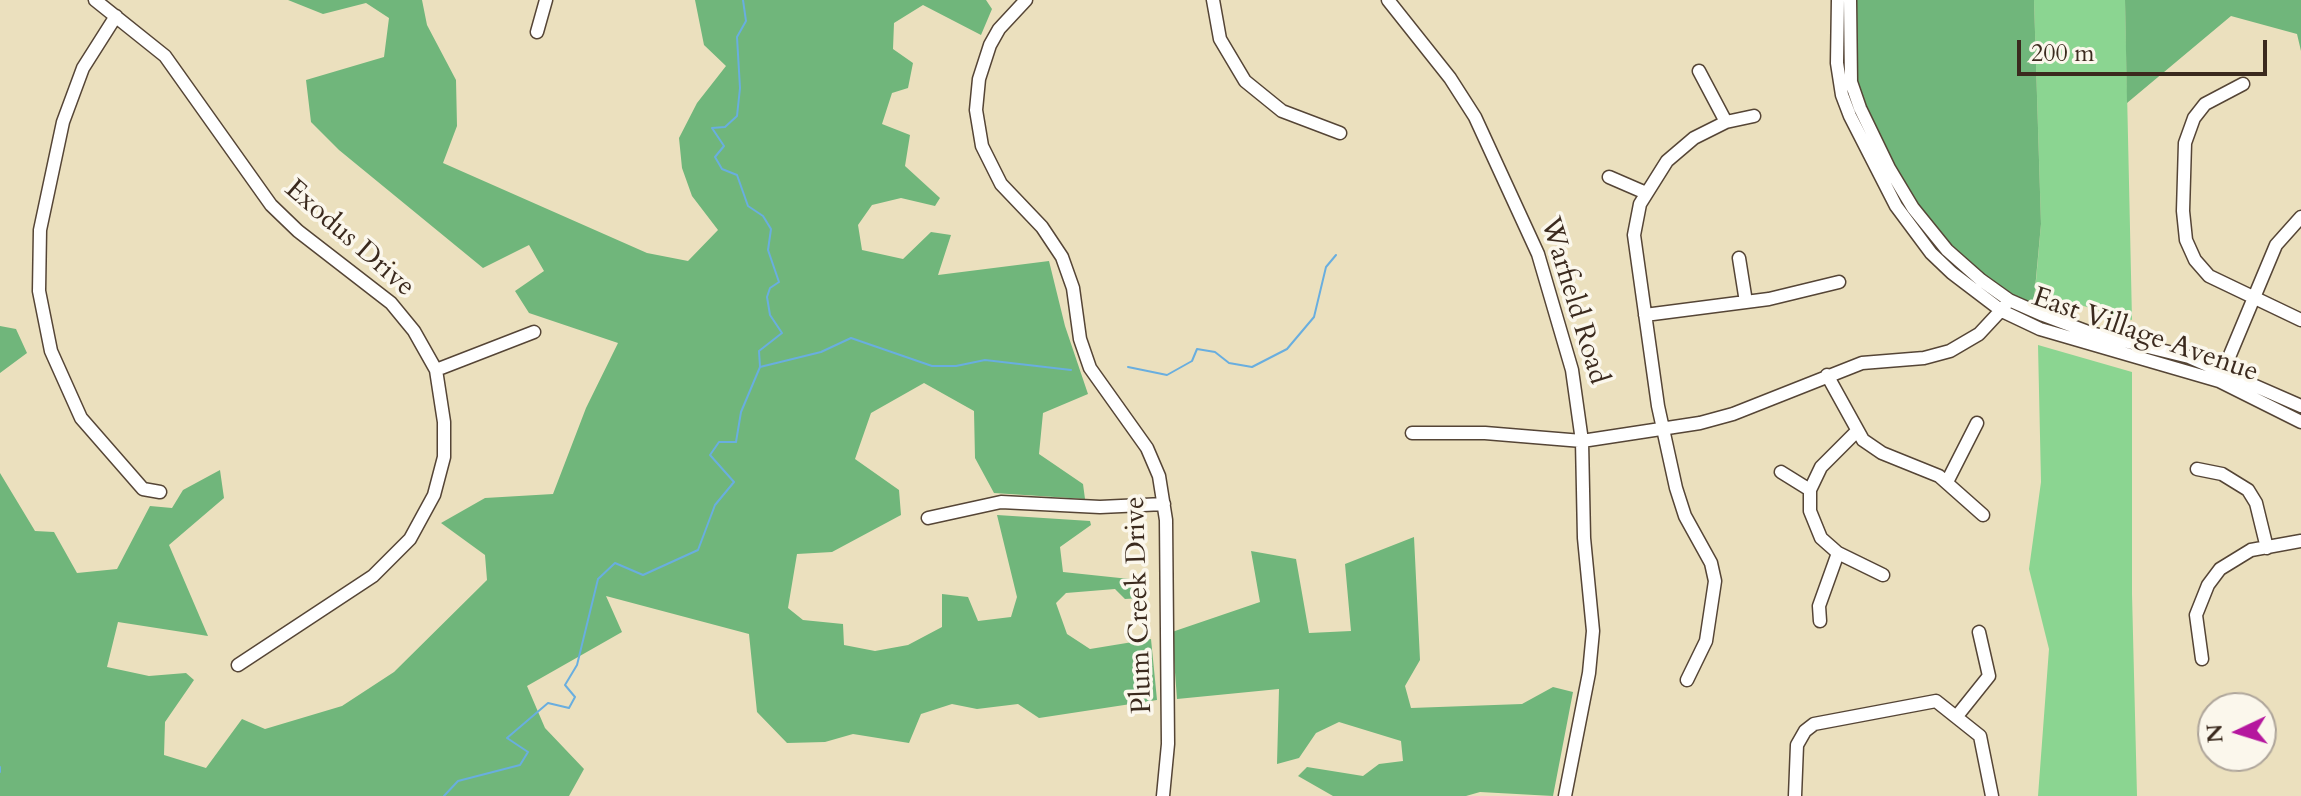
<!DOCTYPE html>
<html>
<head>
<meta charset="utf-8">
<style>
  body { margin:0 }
  #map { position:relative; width:2301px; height:796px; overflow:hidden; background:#ebe0be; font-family:Cardo,serif }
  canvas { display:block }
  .north { position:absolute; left:2197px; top:692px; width:80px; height:80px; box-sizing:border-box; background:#fbf7ec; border:2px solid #aea59a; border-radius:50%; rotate:266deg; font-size:22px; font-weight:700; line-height:32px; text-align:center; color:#3b2a1e }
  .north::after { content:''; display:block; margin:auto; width:28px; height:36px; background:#b5179e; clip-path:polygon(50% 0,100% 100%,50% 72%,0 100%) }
  .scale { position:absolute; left:2017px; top:40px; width:250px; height:36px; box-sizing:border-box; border:4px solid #3b2a1e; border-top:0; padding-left:10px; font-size:24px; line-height:28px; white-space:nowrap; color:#3b2a1e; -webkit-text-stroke:6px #fbf7ec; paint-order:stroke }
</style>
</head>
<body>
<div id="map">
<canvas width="2301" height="796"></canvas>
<div class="north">N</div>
<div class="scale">200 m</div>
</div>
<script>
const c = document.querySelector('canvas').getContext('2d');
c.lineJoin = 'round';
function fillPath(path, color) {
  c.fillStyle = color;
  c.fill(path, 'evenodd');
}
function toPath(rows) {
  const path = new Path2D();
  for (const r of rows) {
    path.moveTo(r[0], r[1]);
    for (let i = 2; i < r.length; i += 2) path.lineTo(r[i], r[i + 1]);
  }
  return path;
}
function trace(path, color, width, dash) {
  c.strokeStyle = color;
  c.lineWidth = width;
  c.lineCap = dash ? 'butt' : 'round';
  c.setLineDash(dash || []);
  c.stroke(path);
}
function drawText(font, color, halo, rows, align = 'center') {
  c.font = font + ' Cardo,serif';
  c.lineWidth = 7;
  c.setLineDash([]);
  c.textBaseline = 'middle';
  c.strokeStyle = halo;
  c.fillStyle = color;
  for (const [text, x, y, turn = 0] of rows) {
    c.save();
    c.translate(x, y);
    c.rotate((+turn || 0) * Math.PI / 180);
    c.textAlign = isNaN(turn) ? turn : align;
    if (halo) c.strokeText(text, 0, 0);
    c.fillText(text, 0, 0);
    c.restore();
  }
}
const green = toPath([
  [2034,0,2125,0,2132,320,2035,292,2041,224],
  [2038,345,2132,372,2132,594,2137,796,2038,796,2049,649,2029,569,2041,482]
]);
const forest = toPath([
  [288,0,422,0,427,25,456,80,457,126,443,163,647,253,688,261,718,230,692,196,682,168,679,138,697,103,726,66,704,45,695,0,986,0,992,9,981,35,923,5,894,23,893,49,913,63,908,88,892,93,882,124,910,135,905,166,940,198,935,206,901,198,872,205,858,225,862,250,903,259,931,232,951,235,938,275,1049,261,1065,326,1088,394,1043,413,1039,454,1083,484,1085,499,994,493,975,458,974,411,924,383,871,413,855,459,899,490,901,515,832,552,797,554,788,608,803,620,843,624,844,645,875,651,908,645,942,627,942,594,968,597,978,621,1011,617,1017,597,997,515,1090,521,1091,525,1060,547,1063,572,1139,580,1142,598,1125,599,1115,589,1066,593,1056,603,1067,634,1090,649,1151,639,1157,700,1039,718,1018,704,977,709,952,704,921,714,909,743,853,734,825,742,787,743,757,712,749,634,606,596,622,632,527,686,545,728,584,769,569,796,0,796,0,473,35,531,54,532,77,573,117,569,150,506,172,508,183,490,220,470,224,498,169,545,208,636,118,622,107,667,149,676,186,673,194,680,165,722,164,755,206,768,242,719,265,729,342,706,394,672,487,580,485,555,441,523,485,498,553,494,586,408,618,343,529,313,515,291,544,271,529,245,483,268,339,150,311,122,306,80,384,57,389,18,366,3,323,14],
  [1850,0,2034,0,2041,224,2033,311,1981,280,1913,208,1851,82],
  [2125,0,2301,0,2301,51,2297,34,2231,16,2127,103],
  [0,326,16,329,27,353,0,373],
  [1414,537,1420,660,1405,686,1411,708,1522,704,1553,687,1573,692,1553,796,1480,792,1466,796,1333,796,1298,776,1307,767,1363,776,1379,764,1403,761,1401,741,1339,722,1316,733,1299,758,1277,764,1279,689,1177,699,1172,632,1260,602,1251,551,1296,559,1309,633,1351,631,1345,564]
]);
const stream = toPath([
  [760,367,821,352,851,338,932,366,956,366,985,360,1071,370],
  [1128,367,1167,375,1192,361,1197,349,1215,352,1229,363,1252,367,1287,349,1314,317,1326,267,1336,255],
  [0,767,0,772],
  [444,796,458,781,520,765,528,752,507,738,548,703,569,708,575,697,565,685,577,665,598,579,615,563,643,575,698,550,715,505,734,482,710,455,719,442,736,442,741,412,760,367,759,351,782,333,770,315,767,297,770,288,779,282,768,250,771,229,763,216,748,206,737,175,722,169,715,157,724,146,712,128,725,127,737,116,740,88,737,37,746,21,743,0]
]);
const minor = toPath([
  [95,0,165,56,271,205,298,231,391,303,414,331,436,370,444,422,444,457,434,495,410,539,373,576,238,665],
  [1026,0,999,29,990,45,979,79,976,110,982,146,1001,184,1042,227,1062,257,1073,288,1080,339,1090,368,1147,448,1159,476,1166,520,1168,744,1163,796],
  [1213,0,1220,39,1245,81,1282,111,1340,133],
  [1388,0,1450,78,1475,117,1538,254,1572,370,1582,441,1584,538,1593,631,1589,673,1565,796],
  [1838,0,1837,63,1842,95,1850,116,1896,206,1931,253,1952,273,2002,311,2040,329,2219,381,2301,422],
  [1850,0,1851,82,1860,108,1889,168,1913,208,1947,250,1981,280,2009,300,2043,315,2091,333,2189,357,2301,406],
  [116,16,83,68,63,122,40,230,39,291,51,351,81,418,143,489,160,492],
  [537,32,546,0],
  [1699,71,1726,122],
  [2243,84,2205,104,2194,118,2185,143,2183,211,2186,240,2195,260,2209,276,2301,320],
  [1609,177,1646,193],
  [1739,258,1746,302],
  [1645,315,1769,299,1839,282],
  [436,370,534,332],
  [2222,374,2276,245,2301,217],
  [1827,375,1863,440,1882,453,1939,476,1983,515],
  [1857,431,1821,467,1810,490,1810,511,1821,538,1838,553,1883,575],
  [1412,433,1485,433,1582,441,1700,423,1733,414,1862,363,1924,358,1950,351,1979,334,2005,306],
  [2197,469,2222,474,2248,490,2256,503,2267,548],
  [1781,472,1810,490],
  [1947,482,1977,423],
  [928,518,1001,502,1100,507,1164,504],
  [1820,621,1819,606,1838,553],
  [2202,659,2196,615,2208,585,2220,569,2251,550,2301,541],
  [1687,680,1706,641,1715,581,1711,563,1685,516,1676,488,1658,406,1634,235,1640,204,1667,161,1694,138,1726,122,1754,116],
  [1957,716,1989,676,1979,632],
  [1795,796,1797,745,1805,731,1814,724,1936,701,1980,736,1992,796]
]);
const streetNames = [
  ["Exodus Drive",349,239,41],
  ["Warfield Road",1573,301,73],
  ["East Village Avenue",2145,336,19],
  ["Plum Creek Drive",1140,605,-92]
];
fillPath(green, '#8bd591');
fillPath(forest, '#70b67b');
trace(stream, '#69aedf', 2);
trace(minor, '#554536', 15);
trace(minor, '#fff', 12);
drawText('28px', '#3b2a1e', '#fbf7ec', streetNames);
</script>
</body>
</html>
